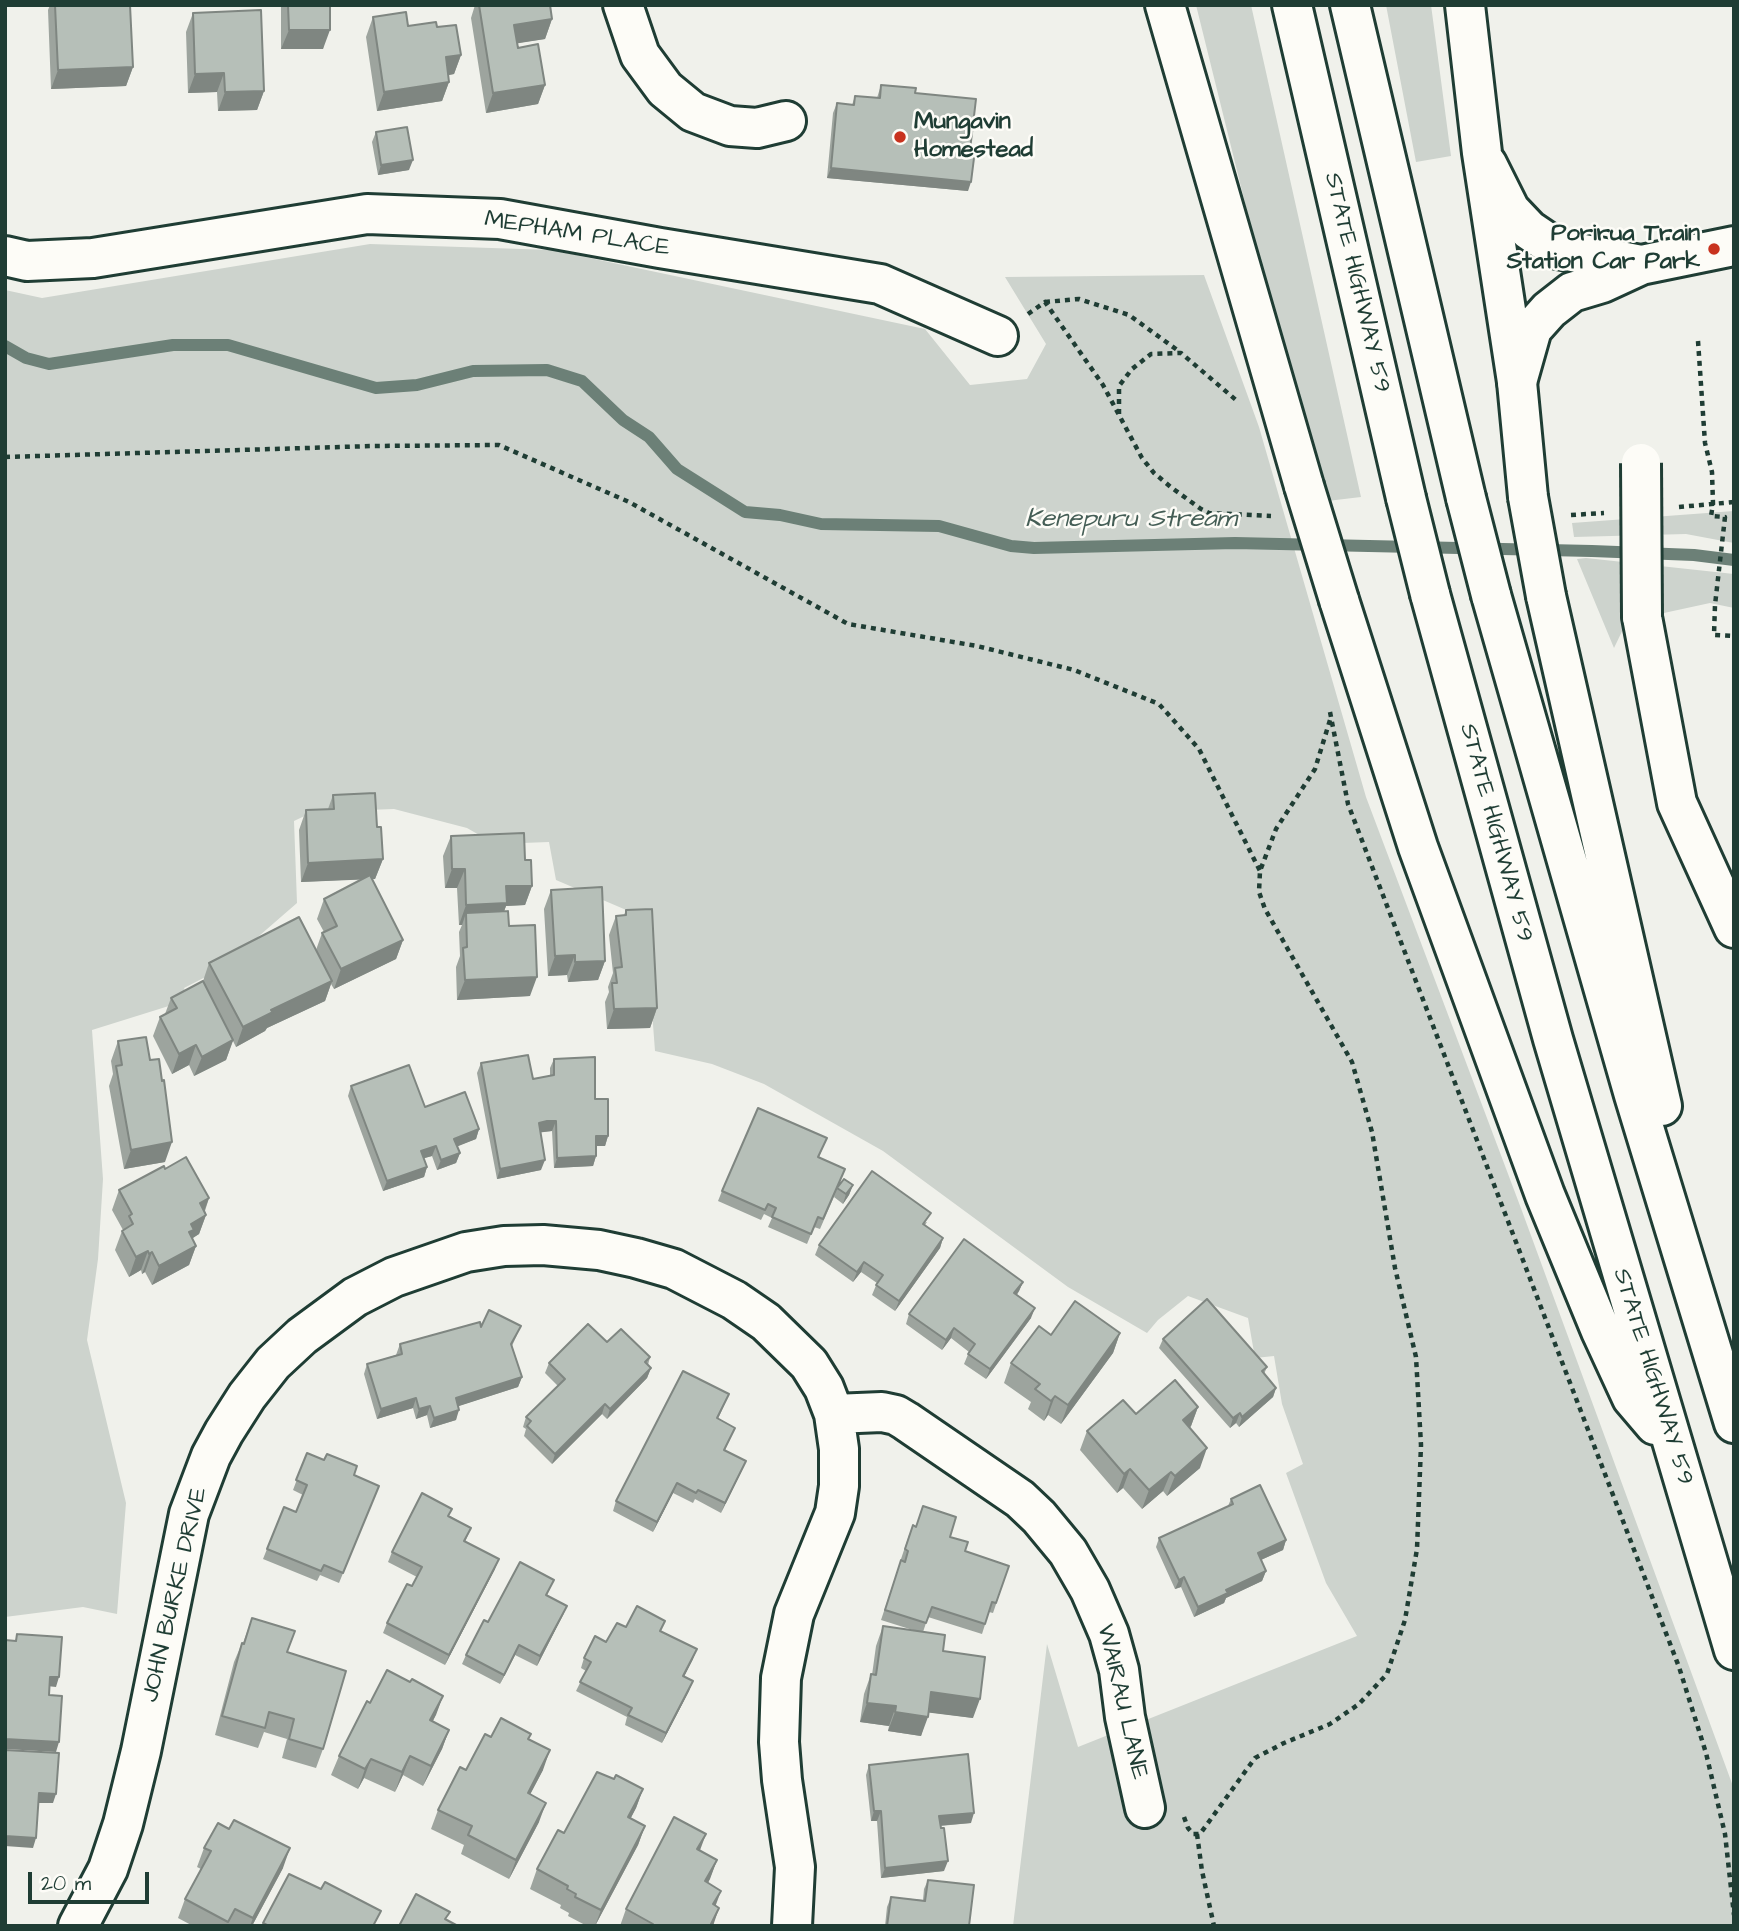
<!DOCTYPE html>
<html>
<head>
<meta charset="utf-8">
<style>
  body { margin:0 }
  #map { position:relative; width:1739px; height:1931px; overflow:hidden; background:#f0f1eb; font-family:"Architects Daughter",sans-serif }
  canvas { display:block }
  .frame { position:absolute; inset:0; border:7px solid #1f3d34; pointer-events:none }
  .scale { position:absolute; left:28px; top:1872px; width:121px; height:32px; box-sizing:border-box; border:4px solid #1f3d34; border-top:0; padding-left:9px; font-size:21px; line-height:24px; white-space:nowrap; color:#1f3d34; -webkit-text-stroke:5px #fdfcf7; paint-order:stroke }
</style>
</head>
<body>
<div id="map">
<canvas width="1739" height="1931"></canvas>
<div class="frame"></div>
<div class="scale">20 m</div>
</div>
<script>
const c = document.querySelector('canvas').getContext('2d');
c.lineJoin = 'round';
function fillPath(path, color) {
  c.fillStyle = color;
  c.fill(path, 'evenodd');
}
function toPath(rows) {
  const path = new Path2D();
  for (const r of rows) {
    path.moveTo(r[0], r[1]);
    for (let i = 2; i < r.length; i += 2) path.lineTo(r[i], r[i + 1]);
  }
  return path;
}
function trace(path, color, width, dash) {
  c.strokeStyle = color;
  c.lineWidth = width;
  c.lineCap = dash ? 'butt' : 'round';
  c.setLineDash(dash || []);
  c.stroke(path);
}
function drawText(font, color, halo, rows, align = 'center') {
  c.font = font + ' "Architects Daughter",sans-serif';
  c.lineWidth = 5;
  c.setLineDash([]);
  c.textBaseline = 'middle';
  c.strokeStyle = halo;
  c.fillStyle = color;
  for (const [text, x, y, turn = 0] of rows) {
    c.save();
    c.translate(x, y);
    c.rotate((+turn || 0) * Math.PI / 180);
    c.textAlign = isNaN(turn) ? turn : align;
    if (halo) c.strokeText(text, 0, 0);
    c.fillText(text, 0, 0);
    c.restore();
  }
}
const green = toPath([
  [1196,5,1251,5,1361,497,1319,502],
  [1386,5,1431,5,1451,156,1416,162],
  [370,244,552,250,925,329,970,385,1027,379,1046,344,1005,277,1204,275,1259,427,1366,797,1522,1211,1734,1789,1734,1926,1013,1926,1047,1644,1078,1747,1357,1636,1326,1583,1286,1473,1303,1464,1282,1404,1274,1356,1255,1358,1248,1318,1188,1296,1158,1320,1147,1333,1068,1287,883,1151,764,1084,712,1064,655,1051,645,918,556,880,549,842,495,844,467,828,394,809,313,812,294,821,297,903,221,969,184,988,188,1000,92,1030,103,1179,98,1259,87,1340,126,1503,117,1614,83,1607,5,1617,5,290,42,298],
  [1734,511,1734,543,1686,534,1574,537,1572,523],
  [1586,558,1734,574,1734,608,1710,603,1627,621,1614,648,1577,559]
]);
const stream = toPath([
  [5,346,26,358,49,364,173,345,228,345,376,388,417,385,473,371,547,370,582,381,623,420,649,437,677,469,745,512,780,515,821,524,939,526,1011,546,1034,548,1235,543,1592,551,1694,555,1734,560]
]);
const path = toPath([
  [1045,302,1079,299,1129,315,1180,352],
  [1028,314,1045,302,1103,385,1142,458,1154,473,1172,488,1201,509,1209,513,1271,516],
  [1698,341,1705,443,1712,472,1713,504,1711,516,1725,517,1715,605,1714,635,1734,636],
  [1119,414,1119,386,1132,369,1151,354,1181,353,1236,400],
  [5,457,373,446,499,445,629,502,848,624,977,646,1074,670,1159,704,1199,749,1260,871],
  [1679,507,1734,502],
  [1571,515,1604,513],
  [1330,712,1348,804,1679,1667,1706,1753,1725,1834,1734,1915],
  [1184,1817,1188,1828,1193,1834,1200,1834,1255,1758,1284,1743,1330,1724,1359,1704,1387,1674,1405,1620,1417,1549,1421,1445,1416,1357,1395,1268,1372,1132,1352,1062,1265,909,1259,892,1260,871,1276,829,1315,769,1330,720],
  [1197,1834,1202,1871,1214,1926]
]);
const minor = toPath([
  [623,5,640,55,665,89,693,112,730,126,757,128,786,121],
  [1487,164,1510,210,1529,230,1557,249,1641,265],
  [5,256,27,261,93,258,367,214,500,219,660,248,880,284,998,336],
  [1517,382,1532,329,1549,310,1572,292,1602,283,1641,265,1734,246],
  [1642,617,1677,803,1734,928],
  [834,1414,882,1412,896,1415,906,1421,1020,1499,1039,1517,1068,1552,1090,1590,1109,1634,1119,1670,1125,1717,1145,1808],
  [78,1926,108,1869,123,1824,141,1751,189,1514,211,1456,224,1432,247,1396,273,1363,302,1336,355,1297,394,1277,466,1252,504,1246,543,1245,599,1250,636,1258,674,1269,734,1300,766,1322,809,1364,824,1388,834,1414,839,1449,839,1486,835,1513,794,1614,781,1678,779,1742,782,1780,795,1867,792,1926]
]);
const major = toPath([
  [1165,5,1304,486],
  [1292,5,1406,498],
  [1350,5,1466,498],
  [1465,5,1482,153,1517,382,1528,497],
  [1430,594,1553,1039,1734,1650],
  [1491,595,1634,1095,1734,1423],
  [1546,596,1662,1106],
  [1339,600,1418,847,1545,1195,1601,1331,1632,1398,1655,1425]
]);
const minorBridge = toPath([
  [1641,463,1642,617]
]);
const majorBridge = toPath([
  [1304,486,1339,600],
  [1528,497,1546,596],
  [1406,498,1430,594],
  [1466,498,1491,595]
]);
const wall = toPath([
  [50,5,130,5,133,67,126,86,51,89,48,10],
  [281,5,330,5,323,49,281,49],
  [475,5,550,5,552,19,545,39,517,43,518,48,545,85,538,104,486,113,471,18],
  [193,13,264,91,257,110,218,111,217,92,188,93,186,32],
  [373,17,408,26,437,27,461,55,454,74,448,75,449,82,442,101,377,111,366,37],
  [881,85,915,93,970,150,968,191,827,178,833,113,837,103,852,105,855,96,877,98],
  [376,132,409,170,378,175,372,142],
  [333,795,377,827,383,859,375,879,371,879,403,940,396,959,334,989,331,984,325,1001,267,1028,265,1031,236,1047,233,1041,226,1060,194,1076,189,1065,172,1074,153,1036,160,1017,165,1014,171,998,203,981,209,963,316,950,322,933,324,932,317,919,324,899,362,879,301,882,299,830,306,810,328,809],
  [451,836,525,860,532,886,525,905,506,906,504,911,530,996,457,1000,456,967,460,956,459,932,462,925,459,925,457,888,445,888,443,856],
  [551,890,605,961,598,980,568,982,567,975,548,976,544,909],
  [626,910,657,1008,650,1028,607,1029,605,1002,609,992,608,987,613,973,609,935,616,916,624,915],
  [118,1041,165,1162,124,1169,109,1086,113,1074,111,1061],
  [554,1059,595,1099,608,1136,605,1146,596,1146,596,1156,593,1166,554,1168,552,1131,541,1132,541,1170,497,1179,477,1073,481,1063,533,1079,550,1076,550,1068],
  [351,1086,425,1107,479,1129,476,1139,457,1146,460,1153,456,1163,437,1170,432,1156,424,1158,427,1167,424,1177,383,1191,348,1096],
  [827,1138,819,1157,838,1186,853,1185,849,1195,843,1204,834,1197,836,1192,820,1229,814,1227,807,1244,768,1227,772,1218,764,1214,761,1220,718,1201,722,1191],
  [165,1169,209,1198,205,1211,206,1215,199,1234,192,1238,196,1246,189,1265,152,1285,145,1272,142,1274,141,1270,129,1277,115,1250,122,1231,123,1230,112,1210,119,1190],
  [927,1222,925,1225,943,1238,940,1248,895,1311,872,1295,877,1283,861,1272,853,1282,815,1255,819,1245],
  [1023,1282,1019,1291,1017,1295,1031,1318,986,1379,964,1364,969,1352,951,1338,942,1350,906,1324,909,1314],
  [521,1326,512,1346,522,1377,518,1387,458,1406,456,1420,430,1428,427,1415,416,1419,413,1408,377,1419,364,1374,367,1364,396,1355,400,1344,481,1327],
  [1120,1333,1113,1353,1061,1424,1048,1415,1044,1421,1028,1409,1031,1402,1004,1383,1011,1363,1051,1335],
  [1163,1339,1267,1367,1264,1374,1276,1388,1273,1397,1239,1427,1236,1423,1230,1428,1159,1348],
  [607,1342,650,1357,648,1365,651,1368,647,1378,607,1419,602,1414,552,1464,524,1436,526,1429,523,1427,526,1417,558,1386,545,1373,549,1363],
  [729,1394,718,1419,735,1428,725,1450,742,1470,721,1513,695,1499,693,1503,673,1493,653,1532,613,1511,616,1501],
  [1198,1407,1191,1426,1190,1428,1200,1468,1167,1496,1163,1491,1142,1509,1123,1488,1117,1493,1080,1450,1087,1431,1136,1414],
  [307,1453,354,1475,379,1486,339,1583,320,1575,317,1581,263,1559,267,1549,296,1512,303,1495,293,1490],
  [1231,1499,1286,1540,1283,1550,1261,1560,1266,1571,1262,1581,1226,1598,1224,1603,1194,1617,1181,1587,1175,1589,1156,1547,1159,1538,1228,1506],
  [450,1516,471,1528,465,1542,495,1569,445,1665,383,1633,387,1623,412,1586,417,1577,388,1562,392,1552],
  [909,1535,950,1537,965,1551,1009,1566,993,1613,989,1612,982,1634,928,1617,923,1632,943,1651,973,1718,928,1712,921,1736,888,1731,889,1726,860,1722,864,1694,871,1674,872,1675,876,1646,883,1626,916,1631,881,1620,901,1560,905,1562,905,1561,901,1559],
  [554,1580,547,1595,567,1606,563,1615,537,1666,515,1655,500,1684,462,1664,466,1655,488,1622],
  [252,1618,287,1652,323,1749,316,1768,282,1758,287,1739,264,1732,258,1748,215,1735,234,1662,242,1643,243,1643],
  [626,1627,661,1631,693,1659,684,1677,689,1691,662,1743,625,1725,627,1717,576,1691,586,1671,581,1668,584,1658],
  [410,1682,443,1696,433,1721,449,1730,442,1749,423,1786,403,1775,395,1792,364,1778,358,1789,331,1775,339,1756,370,1703],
  [531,1734,529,1739,543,1770,530,1794,539,1822,509,1879,461,1854,464,1845,431,1829,438,1810,491,1737],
  [869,1765,971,1823,940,1826,944,1871,881,1878,877,1821,871,1821,866,1775],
  [614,1779,643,1789,636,1808,630,1819,645,1826,638,1845,595,1926,587,1926,568,1916,569,1913,560,1908,561,1905,530,1889,537,1869,564,1833],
  [204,1848,283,1868,252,1926,193,1926,178,1918,185,1899,201,1869,197,1867],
  [700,1851,717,1860,708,1883,716,1906,713,1926,620,1926,626,1909],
  [928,1880,969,1926,885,1926,887,1907,891,1897,923,1900,924,1889]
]);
const shadedWall = toPath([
  [552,19,545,39,507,45,514,25],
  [289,30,330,30,323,49,281,49],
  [461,55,454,74,439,77,446,57],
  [133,67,126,86,51,89,58,70],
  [224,73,217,92,188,93,195,74],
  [449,82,442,101,377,111,384,92],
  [545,85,538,104,486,113,493,93],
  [264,91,257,110,218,111,225,92],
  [413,160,409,170,378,175,381,165],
  [831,168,971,182,968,191,827,178],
  [383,859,375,879,301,882,308,863],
  [452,869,465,869,457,888,445,888],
  [506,886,532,886,525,905,506,906,500,923,466,913,462,925,459,925,466,905],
  [403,940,396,959,334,989,341,969],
  [575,955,567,975,548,976,555,956],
  [605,961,598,980,568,982,575,962],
  [537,977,530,996,457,1000,465,980],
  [332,981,325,1001,267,1028,265,1031,236,1047,243,1027,271,1010],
  [657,1008,650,1028,607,1029,614,1009],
  [233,1040,226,1060,194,1076,202,1057],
  [196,1045,189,1065,172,1074,179,1054],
  [547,1121,556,1121,552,1131,536,1133,539,1123],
  [479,1129,476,1139,451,1149,454,1139],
  [596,1136,608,1136,605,1146,592,1146],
  [172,1142,165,1162,124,1169,131,1150],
  [436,1146,432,1156,418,1160,421,1151],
  [460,1153,456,1163,437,1170,441,1160],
  [596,1156,593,1166,554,1168,557,1158],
  [545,1160,541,1170,497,1179,500,1169],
  [427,1167,424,1177,383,1191,387,1181],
  [853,1185,849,1195,843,1204,846,1194],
  [209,1198,202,1217,200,1203],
  [206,1215,199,1234,190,1240,187,1249,191,1224],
  [943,1238,940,1248,895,1311,899,1301],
  [196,1246,189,1265,152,1285,159,1266],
  [148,1251,141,1270,129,1277,136,1257],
  [152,1252,145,1272,142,1274,149,1254],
  [864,1262,861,1272,853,1282,857,1272],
  [1023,1282,1019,1291,1010,1303,1014,1293],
  [1035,1308,1031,1318,986,1379,990,1369],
  [954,1328,951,1338,942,1350,946,1340],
  [1120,1333,1113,1353,1061,1424,1068,1405],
  [651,1368,647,1378,607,1419,610,1409],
  [522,1377,518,1387,453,1408,456,1398],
  [1276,1388,1273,1397,1239,1427,1242,1417],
  [1055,1396,1048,1415,1044,1421,1051,1401],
  [416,1398,413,1408,377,1419,381,1409],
  [605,1404,602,1414,552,1464,555,1454],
  [430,1406,427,1415,416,1419,419,1409],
  [1198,1407,1191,1426,1176,1439,1183,1420],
  [459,1410,456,1420,430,1428,434,1418],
  [1240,1413,1236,1423,1230,1428,1233,1418],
  [1207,1448,1200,1468,1167,1496,1175,1476],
  [746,1461,742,1470,721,1513,725,1503],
  [1130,1469,1123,1488,1117,1493,1124,1474],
  [1171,1472,1163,1491,1142,1509,1149,1490],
  [677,1483,673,1493,653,1532,657,1522],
  [1286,1540,1283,1550,1254,1563,1258,1553],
  [499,1559,495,1569,445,1665,449,1655],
  [1266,1571,1262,1581,1226,1598,1224,1603,1194,1617,1198,1607,1226,1590],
  [1184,1577,1181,1587,1175,1589,1179,1580],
  [567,1606,563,1615,537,1666,540,1656],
  [519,1645,515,1655,500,1684,504,1675],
  [697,1649,693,1659,679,1686,683,1676],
  [50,1677,59,1677,56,1687,47,1686],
  [693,1681,689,1691,662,1743,666,1733],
  [931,1692,980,1699,973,1718,924,1712],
  [443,1696,436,1715,423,1739,430,1720],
  [867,1703,896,1706,889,1726,860,1722],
  [895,1712,928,1717,921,1736,888,1731],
  [449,1730,442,1749,423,1786,431,1766],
  [5,1739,59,1742,56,1752,5,1749],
  [550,1750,543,1770,521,1812,528,1793],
  [410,1756,403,1775,395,1792,402,1772],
  [371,1759,364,1778,358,1789,365,1769],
  [643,1789,636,1808,621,1837,628,1817],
  [39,1793,56,1794,53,1803,36,1803],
  [546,1803,539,1822,509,1879,516,1860],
  [874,1811,881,1811,877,1821,871,1821],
  [974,1813,971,1823,936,1826,939,1816],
  [645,1826,638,1845,595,1926,601,1910],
  [706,1834,699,1853,697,1849],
  [5,1836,36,1838,33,1848,5,1846],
  [290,1848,283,1868,252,1926,250,1926,253,1918],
  [717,1860,710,1879,698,1901,705,1881],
  [948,1861,944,1871,881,1878,885,1868],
  [721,1891,714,1910,713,1904],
  [719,1908,713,1926,710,1926]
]);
const building = toPath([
  [55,5,130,5,133,67,58,70,55,5],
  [288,5,330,5,330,30,289,30,288,5],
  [479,5,550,5,552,19,514,25,518,48,538,44,545,85,493,93,479,5],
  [261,10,264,91,225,92,224,73,195,74,193,13,261,10],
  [406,12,408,26,436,22,437,27,456,25,461,55,446,57,449,82,384,92,373,17,406,12],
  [881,85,916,88,915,93,976,99,970,150,975,150,971,182,831,168,837,103,854,105,855,96,880,98,881,85],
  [407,127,413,160,381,165,376,132,407,127],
  [375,793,377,827,381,827,383,859,308,863,306,810,334,809,333,795,375,793],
  [524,833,525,860,531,860,532,886,506,886,507,903,466,905,465,869,452,869,451,836,524,833],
  [370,875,403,940,341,969,322,933,337,926,324,899,370,875],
  [602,887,605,961,575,962,575,955,555,956,551,890,602,887],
  [652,909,657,1008,614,1009,612,983,617,983,615,968,622,967,616,916,626,915,626,910,652,909],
  [508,911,509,926,535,925,537,977,465,980,463,948,467,947,466,913,508,911],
  [299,917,332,981,271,1010,273,1012,243,1027,209,963,299,917],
  [203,981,233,1040,202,1057,196,1045,179,1054,160,1017,177,1008,171,998,203,981],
  [146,1037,150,1060,159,1059,162,1081,164,1080,172,1142,131,1150,116,1066,122,1065,118,1041,146,1037],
  [528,1055,533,1079,554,1075,554,1059,595,1057,595,1099,608,1099,608,1136,596,1136,596,1156,557,1158,556,1121,547,1121,539,1123,545,1160,500,1169,481,1063,528,1055],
  [409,1065,425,1107,465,1092,479,1129,454,1139,460,1153,441,1160,436,1146,421,1151,427,1167,387,1181,351,1086,409,1065],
  [758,1108,827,1138,818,1157,845,1169,823,1219,818,1217,811,1234,772,1217,776,1208,768,1204,765,1210,722,1191,758,1108],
  [186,1157,209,1198,200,1203,206,1215,191,1224,194,1230,189,1232,196,1246,159,1266,152,1252,149,1254,148,1251,136,1257,122,1231,133,1224,129,1216,132,1214,119,1190,164,1166,165,1169,186,1157],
  [872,1171,931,1213,923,1224,943,1238,899,1301,876,1285,883,1275,864,1262,857,1272,819,1245,872,1171],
  [844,1179,853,1185,846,1194,837,1188,844,1179],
  [964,1239,1023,1282,1014,1293,1035,1308,990,1369,968,1354,975,1344,954,1328,946,1340,909,1314,964,1239],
  [1207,1299,1267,1367,1262,1371,1276,1388,1242,1417,1240,1413,1233,1418,1163,1339,1207,1299],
  [1075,1301,1120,1333,1068,1405,1055,1396,1051,1401,1035,1389,1040,1384,1011,1363,1039,1326,1051,1335,1075,1301],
  [489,1310,521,1326,511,1344,522,1377,456,1398,459,1410,434,1418,430,1406,419,1409,416,1398,381,1409,367,1364,402,1354,400,1344,480,1322,481,1327,489,1310],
  [588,1324,607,1342,621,1329,650,1357,645,1362,651,1368,610,1409,605,1404,555,1454,527,1426,531,1421,526,1417,565,1379,549,1363,588,1324],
  [683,1371,729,1394,717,1418,735,1428,724,1450,746,1461,725,1503,698,1490,696,1493,677,1483,657,1522,616,1501,683,1371],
  [1175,1380,1198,1407,1183,1420,1207,1448,1175,1476,1171,1472,1149,1490,1130,1469,1124,1474,1087,1431,1123,1400,1136,1414,1175,1380],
  [307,1453,324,1460,327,1454,357,1466,354,1475,379,1486,343,1573,324,1565,321,1571,267,1549,284,1507,296,1512,307,1485,296,1480,307,1453],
  [1260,1485,1286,1540,1258,1553,1266,1571,1226,1590,1228,1593,1198,1607,1184,1577,1179,1580,1159,1538,1233,1504,1231,1499,1260,1485],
  [422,1493,452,1509,448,1516,471,1528,464,1541,499,1559,449,1655,387,1623,407,1584,412,1586,422,1567,392,1552,422,1493],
  [923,1506,956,1517,950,1537,968,1542,965,1551,1009,1566,996,1603,992,1602,985,1624,932,1607,926,1623,885,1610,901,1560,905,1562,908,1551,905,1549,913,1525,916,1527,923,1506],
  [520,1562,554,1580,546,1595,567,1606,540,1656,519,1645,504,1675,466,1655,484,1620,488,1622,520,1562],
  [637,1606,665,1621,660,1631,697,1649,683,1676,693,1681,666,1733,628,1715,632,1708,580,1682,591,1662,584,1658,595,1636,606,1642,617,1623,626,1627,637,1606],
  [252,1618,295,1631,287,1652,346,1671,323,1749,289,1739,294,1719,269,1712,265,1728,222,1716,242,1643,244,1644,252,1618],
  [883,1626,945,1635,943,1651,985,1657,980,1699,931,1692,928,1717,895,1712,896,1706,867,1703,871,1674,876,1675,883,1626],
  [17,1634,62,1637,59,1677,50,1677,49,1695,62,1696,59,1742,5,1739,5,1640,16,1641,17,1634],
  [387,1670,410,1682,412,1679,443,1696,430,1720,449,1730,431,1766,410,1756,402,1772,371,1759,365,1769,339,1756,367,1701,370,1703,387,1670],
  [501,1718,531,1734,528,1739,550,1750,528,1793,546,1803,516,1860,468,1835,472,1826,438,1810,460,1767,466,1770,485,1734,491,1737,501,1718],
  [5,1750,59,1753,56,1794,39,1793,36,1838,5,1836,5,1750],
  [968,1754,974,1813,939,1816,941,1828,944,1828,948,1861,885,1868,881,1811,874,1811,869,1765,968,1754],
  [597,1772,614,1779,616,1775,643,1789,628,1817,645,1826,601,1910,575,1897,576,1894,567,1889,568,1886,537,1869,558,1830,564,1833,597,1772],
  [674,1817,706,1834,697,1849,717,1860,705,1881,721,1891,713,1904,719,1908,710,1926,652,1926,653,1924,626,1909,674,1817],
  [234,1820,290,1848,253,1918,235,1909,228,1922,185,1899,211,1851,204,1848,218,1823,229,1829,234,1820],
  [289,1874,321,1889,325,1882,381,1911,373,1926,269,1926,263,1923,289,1874],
  [928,1880,974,1885,969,1926,887,1926,891,1897,925,1901,928,1880],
  [416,1894,450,1912,445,1919,458,1926,399,1926,416,1894]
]);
const markers = [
  [900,137,7,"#c8321e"],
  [1714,249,7,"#c8321e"]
];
const poiNames = [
  ["Mungavin",914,123],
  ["Homestead",914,151],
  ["Porirua Train",1700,235,"right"],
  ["Station Car Park",1700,263,"right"]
];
const streetNames = [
  ["MEPHAM PLACE",577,235,9],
  ["STATE HIGHWAY 59",1356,283,77],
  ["STATE HIGHWAY 59",1495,833,75],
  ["STATE HIGHWAY 59",1652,1377,73],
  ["JOHN BURKE DRIVE",176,1595,-77],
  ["WAIRAU LANE",1121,1702,77]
];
const waterNames = [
  ["Kenepuru Stream",1131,521]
];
fillPath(green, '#cdd3cd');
trace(stream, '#6c8077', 12);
trace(minor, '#1f3d34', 44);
trace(major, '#1f3d34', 44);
trace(path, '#1f3d34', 4.5, [5, 5]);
trace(minor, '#fdfcf7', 38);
trace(major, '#fdfcf7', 38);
trace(minorBridge, '#1f3d34', 44, []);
trace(majorBridge, '#1f3d34', 44, []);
trace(minorBridge, '#fdfcf7', 38);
trace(majorBridge, '#fdfcf7', 38);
fillPath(wall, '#9da49e');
fillPath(shadedWall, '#7f8681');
fillPath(building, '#b6bfb8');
trace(building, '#7f8681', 2);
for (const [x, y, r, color] of markers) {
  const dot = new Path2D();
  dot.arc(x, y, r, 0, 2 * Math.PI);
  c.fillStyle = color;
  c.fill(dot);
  trace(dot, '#fdfcf7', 2.5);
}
drawText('bold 24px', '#1f3d34', '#fdfcf7', poiNames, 'left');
drawText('24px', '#1f3d34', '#fdfcf7', streetNames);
drawText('italic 26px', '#455e56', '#fdfcf7', waterNames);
</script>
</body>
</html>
